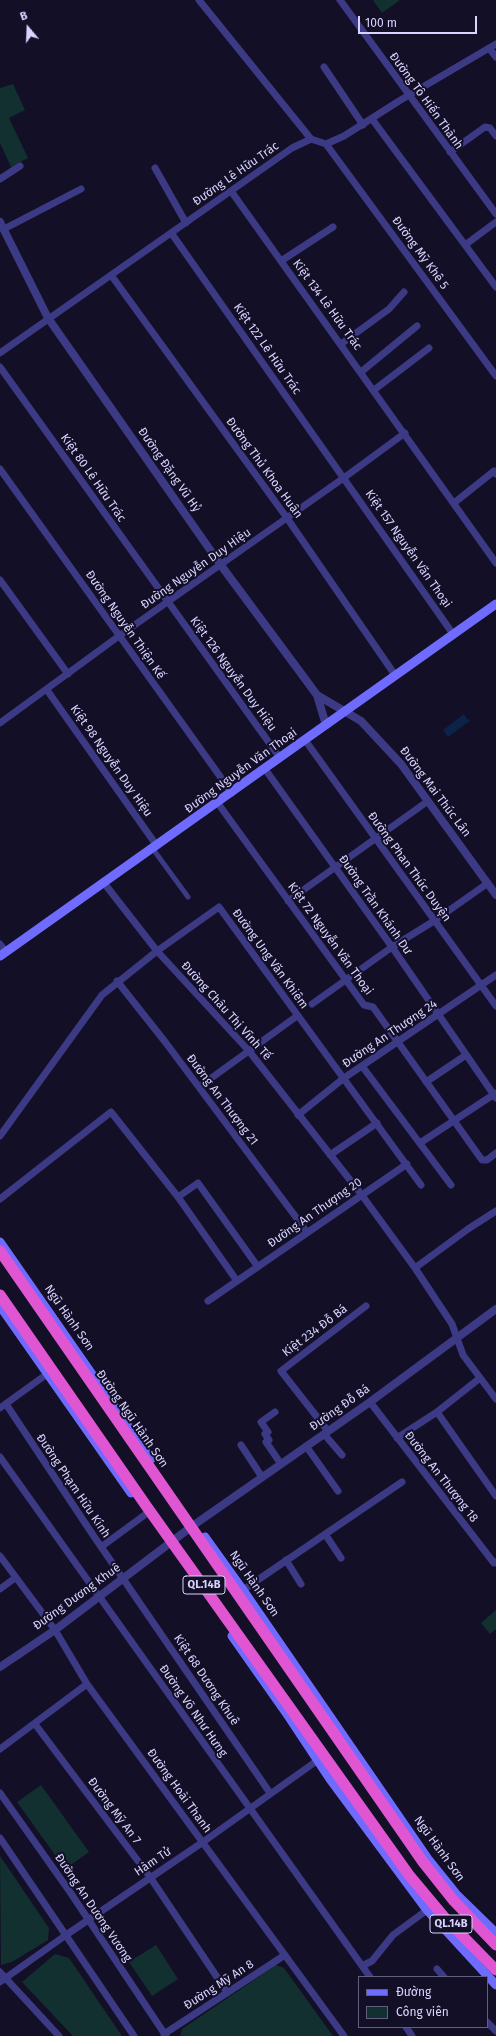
<!DOCTYPE html>
<html>
<head>
<meta charset="utf-8">
<style>
  body { margin:0 }
  #map { position:relative; width:496px; height:2036px; overflow:hidden; background:#130f26; font-family:"Fira Sans",sans-serif }
  canvas { display:block }
  .legend { position:absolute; left:358px; top:1976px; width:130px; height:52px; box-sizing:border-box; background:#130f26; border:1px solid #625e7d; margin:0; padding:5px 7px; list-style:none; font-size:12px; color:#d9d4ff }
  .legend li { display:flex; align-items:center; gap:8px; height:20px }
  .legend b { width:20px; border:1px solid #625e7d }
  .north { position:absolute; left:8px; top:8px; width:40px; height:40px; -webkit-text-stroke:3px #130f26; paint-order:stroke; rotate:341deg; font-size:11px; font-weight:700; line-height:16px; text-align:center; color:#d9d4ff }
  .north::after { content:''; display:block; margin:auto; width:14px; height:18px; background:#d9d4ff; clip-path:polygon(50% 0,100% 100%,50% 72%,0 100%) }
  .scale { position:absolute; left:358px; top:16px; width:119px; height:18px; box-sizing:border-box; border:2px solid #d9d4ff; border-top:0; padding-left:5px; font-size:12px; line-height:14px; white-space:nowrap; color:#d9d4ff; -webkit-text-stroke:3px #130f26; paint-order:stroke }
</style>
</head>
<body>
<div id="map">
<canvas width="496" height="2036"></canvas>
<ul class="legend">
<li><b style="height:5px;background:#6f6bff"></b>Đường</li>
<li><b style="height:11px;background:#12302f"></b>Công viên</li>
</ul>
<div class="north">B</div>
<div class="scale">100 m</div>
</div>
<script>
const c = document.querySelector('canvas').getContext('2d');
c.lineJoin = 'round';
function fillPath(path, color) {
  c.fillStyle = color;
  c.fill(path, 'evenodd');
}
function toPath(rows) {
  const path = new Path2D();
  for (const r of rows) {
    path.moveTo(r[0], r[1]);
    for (let i = 2; i < r.length; i += 2) path.lineTo(r[i], r[i + 1]);
  }
  return path;
}
function trace(path, color, width, dash) {
  c.strokeStyle = color;
  c.lineWidth = width;
  c.lineCap = dash ? 'butt' : 'round';
  c.setLineDash(dash || []);
  c.stroke(path);
}
function drawText(font, color, halo, rows, align = 'center') {
  c.font = font + ' "Fira Sans",sans-serif';
  c.lineWidth = 4;
  c.setLineDash([]);
  c.textBaseline = 'middle';
  c.strokeStyle = halo;
  c.fillStyle = color;
  for (const [text, x, y, turn = 0] of rows) {
    c.save();
    c.translate(x, y);
    c.rotate((+turn || 0) * Math.PI / 180);
    c.textAlign = isNaN(turn) ? turn : align;
    if (halo) c.strokeText(text, 0, 0);
    c.fillText(text, 0, 0);
    c.restore();
  }
}
const green = toPath([
  [373,0,400,0,382,13],
  [13,84,25,110,9,118,28,158,11,167,0,143,0,88],
  [496,1610,496,1629,490,1634,481,1623],
  [41,1785,89,1852,65,1869,17,1802],
  [0,1856,49,1928,48,1940,12,1962,1,1965],
  [156,1945,178,1979,152,1996,129,1962],
  [55,1954,69,1958,122,2036,73,2036,22,1982],
  [276,1965,284,1968,333,2036,180,2036,182,2029]
]);
const water = toPath([
  [464,714,467,719,471,720,448,737,443,730]
]);
const pedestrian = toPath([
  [153,849,188,897]
]);
const minor = toPath([
  [199,0,311,139],
  [340,0,496,214],
  [489,48,496,57],
  [324,67,363,125],
  [372,119,496,287],
  [326,144,496,376],
  [450,152,485,127,490,128,496,136],
  [155,168,186,223],
  [0,179,20,166],
  [231,191,496,563],
  [4,229,81,189],
  [172,234,453,634],
  [465,245,496,222],
  [281,261,333,227],
  [111,275,287,518,395,675],
  [341,344,389,309,404,292],
  [0,353,292,148,311,139,326,144,344,136,399,101,496,44],
  [0,367,280,758],
  [361,372,417,326],
  [374,390,429,348],
  [0,469,232,793],
  [454,503,494,471,496,474],
  [0,580,68,674],
  [47,690,157,846],
  [0,723,119,636,345,477,405,433],
  [305,740,496,1006],
  [265,769,392,947,496,1098],
  [217,802,364,1005,373,1007,482,1160,487,1160,496,1153],
  [104,883,157,951,249,1051,361,1194,415,1268,452,1324,463,1355,496,1399],
  [288,901,428,801],
  [0,944,6,952],
  [117,981,166,1043,307,1232],
  [312,1004,392,947,434,921,488,883],
  [362,1066,451,1185],
  [426,1082,466,1055],
  [199,1087,297,1016],
  [298,1115,344,1078,496,975],
  [0,1136,102,995,157,951,219,907,421,1185],
  [420,1143,496,1093],
  [330,1155,377,1123],
  [178,1197,198,1183,258,1267],
  [0,1199,111,1112,178,1197,237,1281],
  [415,1268,468,1229,496,1211],
  [208,1301,407,1164],
  [370,1402,494,1563,496,1562],
  [6,1404,93,1535,270,1793],
  [0,1408,47,1374],
  [275,1412,261,1422,268,1432,265,1434,269,1440,266,1442,281,1464],
  [437,1412,496,1496],
  [328,1431,281,1371,366,1306],
  [324,1434,342,1455],
  [397,1438,437,1412,480,1378],
  [241,1445,262,1477],
  [306,1446,338,1491],
  [0,1457,370,1977],
  [325,1534,341,1558],
  [101,1547,146,1514],
  [0,1556,55,1630,87,1684,344,2036],
  [286,1560,301,1584],
  [0,1589,15,1578],
  [240,1592,402,1482],
  [35,1724,150,1877,227,1992],
  [0,1749,87,1684],
  [0,1793,70,1892,166,2036],
  [0,1838,134,2036],
  [362,1966,372,1961,393,1935,427,1910],
  [437,1969,444,1977],
  [0,1972,59,2036],
  [0,1982,66,1935,203,1842,318,1760],
  [487,2022,496,2031],
  [406,2027,412,2036],
  [164,2034,285,1955]
]);
const tertiary = toPath([
  [0,222,48,318,220,564,317,695,361,721,401,764,496,895],
  [317,695,326,725],
  [0,1667,55,1630,191,1527,370,1402,496,1309]
]);
const secondary = toPath([
  [0,956,496,604],
  [0,1242,151,1459],
  [0,1306,131,1493],
  [205,1537,243,1590,428,1859,457,1895,496,1933],
  [232,1636,289,1717,330,1779,427,1910,496,1985]
]);
const trunk = toPath([
  [0,1251,423,1862,454,1901,496,1945],
  [0,1295,147,1507,409,1875,445,1918,496,1970]
]);
const shields = [
  [204,1585,42],
  [451,1924,42]
];
const shieldNames = [
  ["QL.14B",204,1585],
  ["QL.14B",451,1924]
];
const streetNames = [
  ["Đường Tô Hiến Thành",426,101,54],
  ["Đường Lê Hữu Trác",236,174,-35],
  ["Đường Mỹ Khê 5",420,253,54],
  ["Kiệt 134 Lê Hữu Trác",327,305,54],
  ["Kiệt 122 Lê Hữu Trác",267,349,55],
  ["Đường Thủ Khoa Huân",264,468,54],
  ["Đường Đặng Vũ Hỷ",169,470,55],
  ["Kiệt 80 Lê Hữu Trác",93,478,55],
  ["Kiệt 157 Nguyễn Văn Thoại",408,549,55],
  ["Đường Nguyễn Duy Hiệu",196,569,-35],
  ["Đường Nguyễn Thiện Kế",125,625,55],
  ["Kiệt 126 Nguyễn Duy Hiệu",233,674,54],
  ["Kiệt 98 Nguyễn Duy Hiệu",111,761,55],
  ["Đường Nguyễn Văn Thoại",241,771,-36],
  ["Đường Mai Thúc Lân",435,792,53],
  ["Đường Phan Thúc Duyện",409,867,54],
  ["Đường Trần Khánh Dư",375,905,55],
  ["Kiệt 72 Nguyễn Văn Thoại",330,939,54],
  ["Đường Ung Văn Khiêm",270,959,54],
  ["Đường Châu Thị Vĩnh Tế",226,1011,48],
  ["Đường An Thượng 24",390,1034,-34],
  ["Đường An Thượng 21",222,1100,53],
  ["Đường An Thượng 20",315,1213,-35],
  ["Ngũ Hành Sơn",69,1318,55],
  ["Kiệt 234 Đỗ Bá",315,1331,-37],
  ["Đường Đỗ Bá",340,1408,-35],
  ["Đường Ngũ Hành Sơn",132,1419,55],
  ["Đường An Thượng 18",441,1477,52],
  ["Đường Phạm Hữu Kính",73,1486,56],
  ["Ngũ Hành Sơn",254,1584,55],
  ["Đường Dương Khuê",77,1597,-36],
  ["Kiệt 68 Dương Khuê",206,1680,56],
  ["Đường Võ Như Hưng",193,1711,55],
  ["Đường Hoài Thanh",179,1791,54],
  ["Đường Mỹ An 7",114,1811,53],
  ["Ngũ Hành Sơn",439,1849,54],
  ["Hàm Tử",153,1862,-34],
  ["Đường An Dương Vương",93,1908,56],
  ["Đường Mỹ An 8",219,1985,-33]
];
fillPath(green, '#12302f');
fillPath(water, '#0c2248');
trace(pedestrian, '#3d3a85', 5);
trace(minor, '#3d3a85', 7);
trace(tertiary, '#3d3a85', 8);
trace(secondary, '#6f6bff', 9);
trace(trunk, '#e055d1', 11);
for (const [x, y, w] of shields) {
  const box = new Path2D();
  box.roundRect(x - w / 2, y - 9, w, 18, 3);
  c.fillStyle = '#130f26';
  c.fill(box);
  trace(box, '#d9d4ff', 1);
}
drawText('bold 11px', '#d9d4ff', null, shieldNames);
drawText('12px', '#d9d4ff', '#130f26', streetNames);
</script>
</body>
</html>
